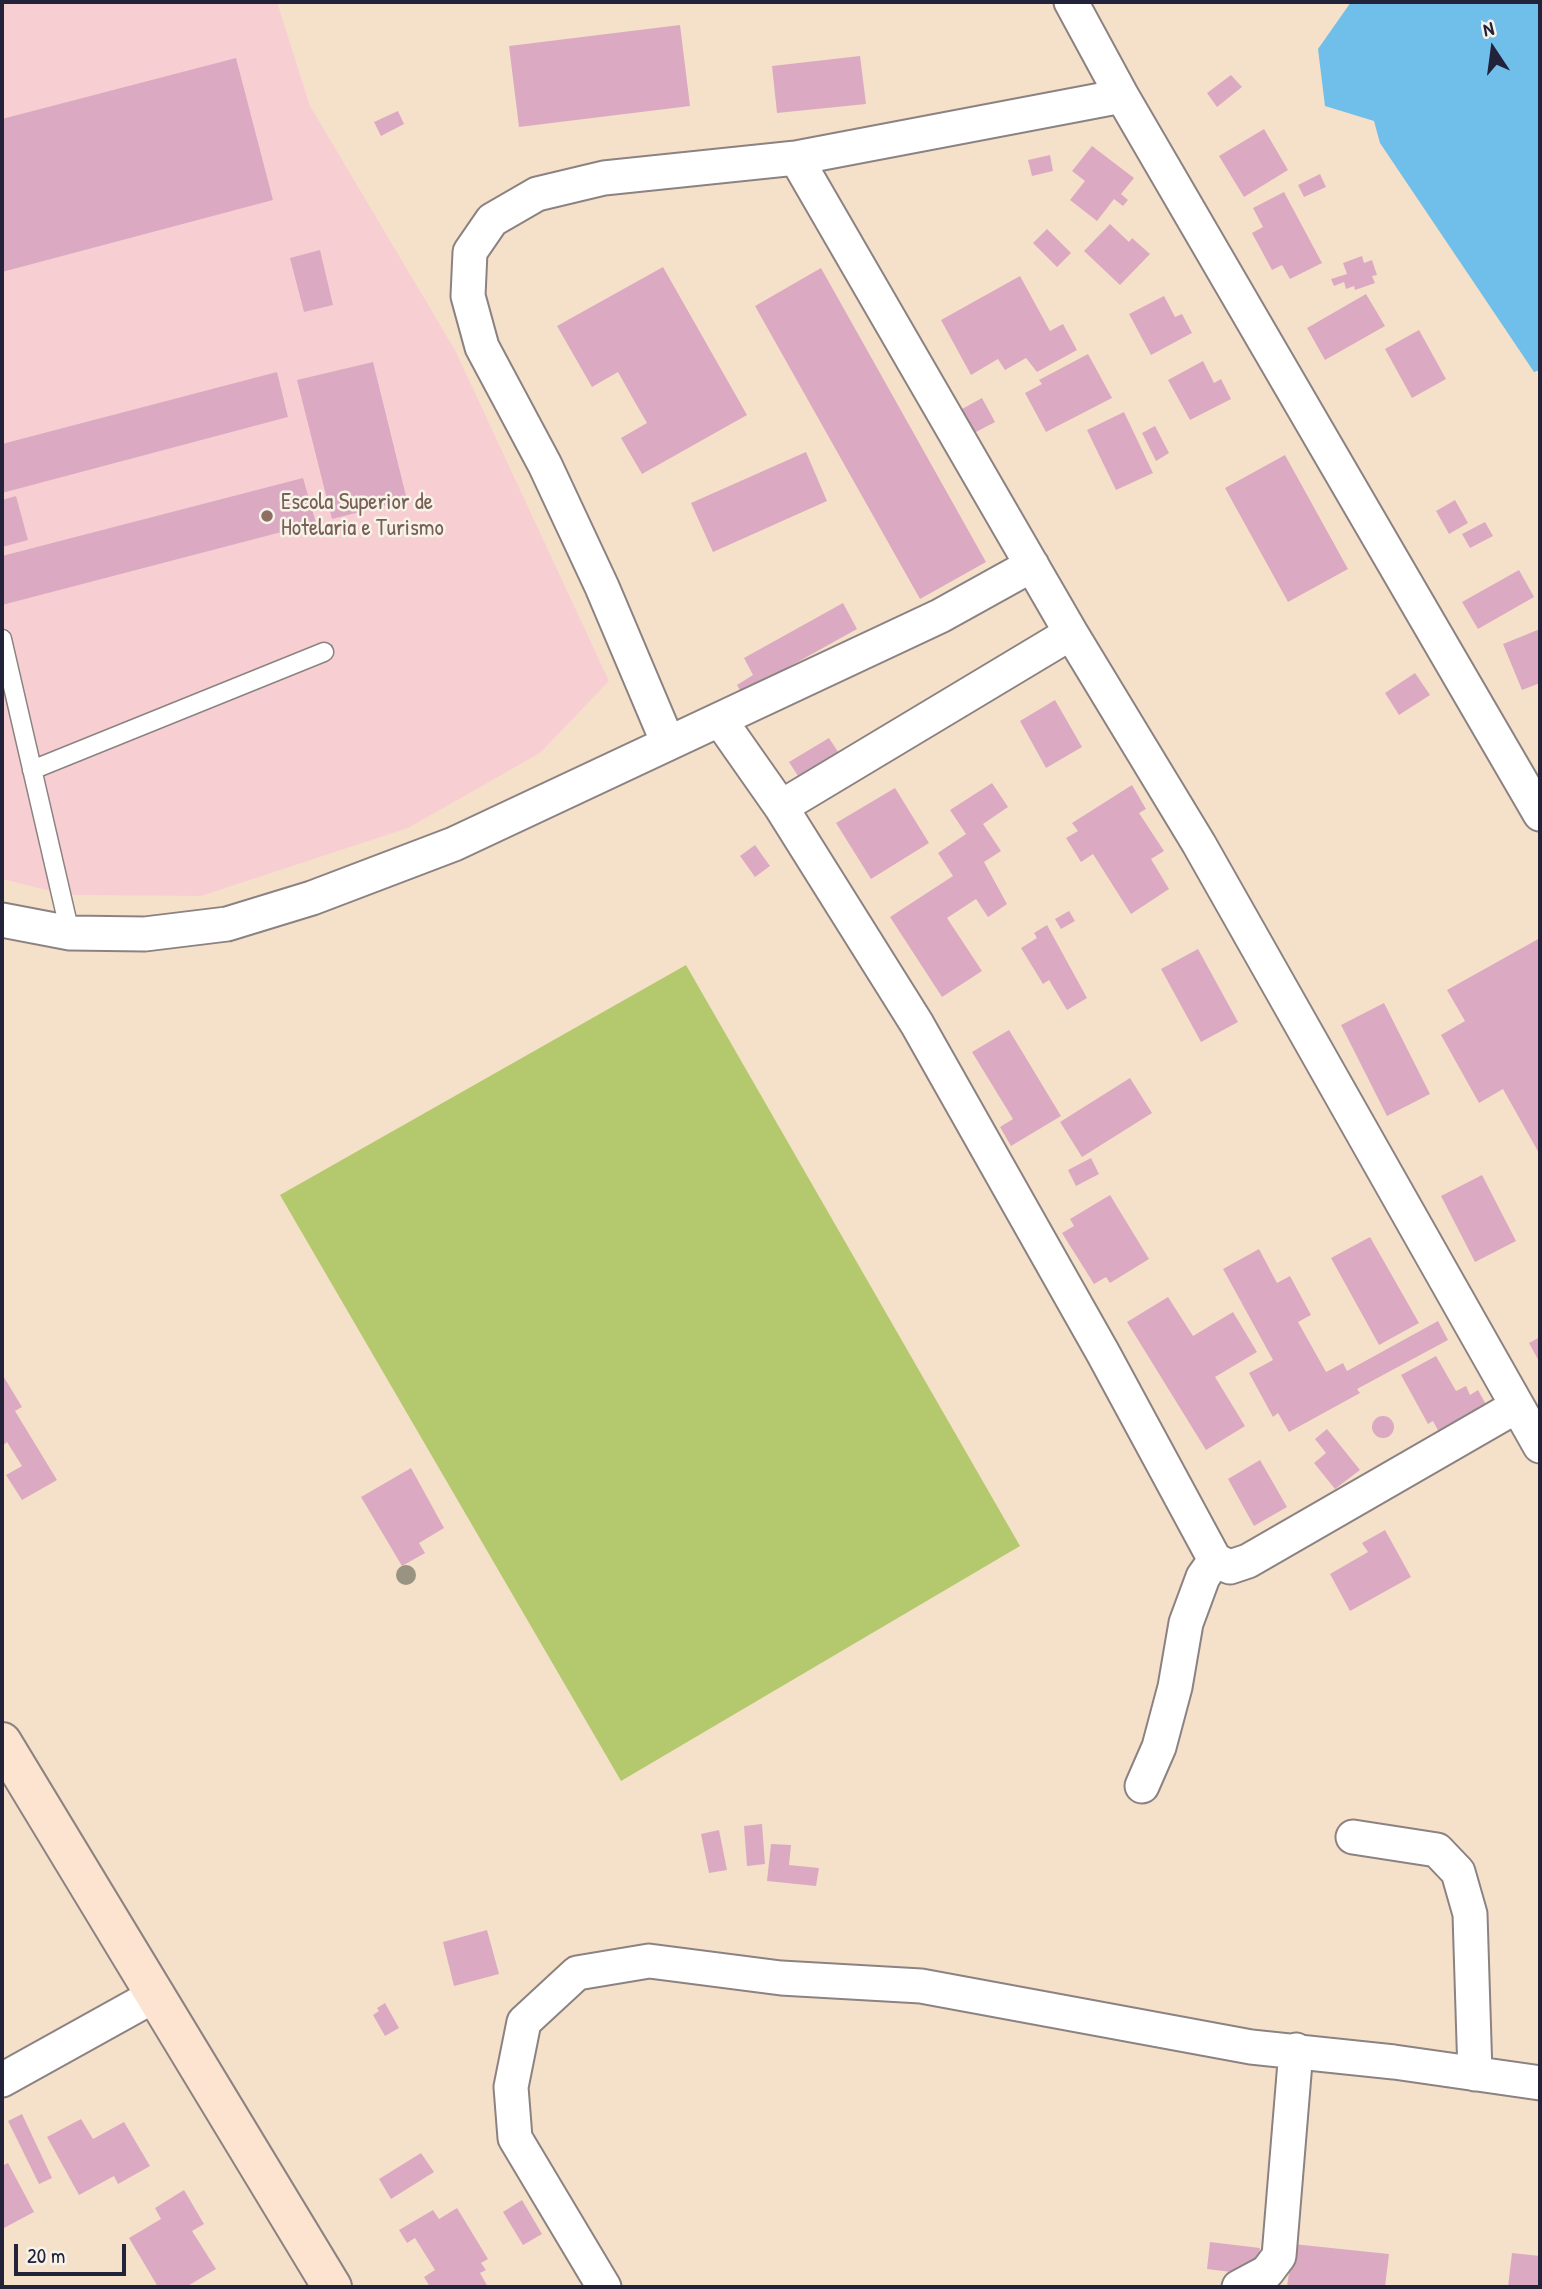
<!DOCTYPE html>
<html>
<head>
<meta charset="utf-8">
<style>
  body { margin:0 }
  #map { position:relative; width:1542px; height:2289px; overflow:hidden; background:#f5e1c9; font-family:"Patrick Hand",sans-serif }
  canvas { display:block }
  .frame { position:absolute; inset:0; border:4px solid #22223b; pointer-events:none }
  .north { position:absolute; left:1458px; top:14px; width:70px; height:70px; -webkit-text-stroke:5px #f7f3e8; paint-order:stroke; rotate:347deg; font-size:19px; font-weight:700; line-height:28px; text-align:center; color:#22223b }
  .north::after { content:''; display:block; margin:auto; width:24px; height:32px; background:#22223b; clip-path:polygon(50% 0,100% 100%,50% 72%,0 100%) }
  .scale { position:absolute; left:14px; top:2244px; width:112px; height:32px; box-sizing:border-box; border:4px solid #22223b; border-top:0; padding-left:9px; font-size:21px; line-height:24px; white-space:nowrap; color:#22223b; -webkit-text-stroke:5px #f7f3e8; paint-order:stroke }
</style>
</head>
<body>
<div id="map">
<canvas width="1542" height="2289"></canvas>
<div class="frame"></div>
<div class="north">N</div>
<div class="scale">20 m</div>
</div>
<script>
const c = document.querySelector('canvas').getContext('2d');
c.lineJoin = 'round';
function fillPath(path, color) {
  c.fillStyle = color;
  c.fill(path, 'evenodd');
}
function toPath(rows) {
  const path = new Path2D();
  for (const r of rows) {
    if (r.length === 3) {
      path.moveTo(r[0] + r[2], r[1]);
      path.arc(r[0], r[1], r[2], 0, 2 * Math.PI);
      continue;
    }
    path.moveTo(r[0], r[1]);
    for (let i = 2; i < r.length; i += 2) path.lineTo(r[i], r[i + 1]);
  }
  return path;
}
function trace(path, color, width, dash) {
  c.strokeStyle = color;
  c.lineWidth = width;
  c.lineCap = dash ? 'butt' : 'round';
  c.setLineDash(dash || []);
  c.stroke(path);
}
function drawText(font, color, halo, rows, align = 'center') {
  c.font = font + ' "Patrick Hand",sans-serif';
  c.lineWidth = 5;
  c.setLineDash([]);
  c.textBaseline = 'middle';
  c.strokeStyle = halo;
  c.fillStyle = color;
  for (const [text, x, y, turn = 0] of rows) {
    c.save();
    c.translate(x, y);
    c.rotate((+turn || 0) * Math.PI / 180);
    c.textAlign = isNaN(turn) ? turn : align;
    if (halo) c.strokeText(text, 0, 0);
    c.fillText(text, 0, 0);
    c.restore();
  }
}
const built = toPath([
  [2,2,277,2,310,106,455,350,609,681,540,753,408,828,201,896,67,895,2,879]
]);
const green = toPath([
  [686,965,1020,1546,621,1781,280,1195]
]);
const water = toPath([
  [1351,2,1540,2,1540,370,1534,372,1380,143,1374,121,1325,106,1318,49]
]);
const building = toPath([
  [680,25,690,106,519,127,509,46],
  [860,56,866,104,777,113,772,66],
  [236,58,273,200,2,272,2,119],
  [1231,75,1242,87,1217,107,1207,93],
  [398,111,404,124,381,136,374,122],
  [1264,129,1288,170,1244,197,1219,156],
  [1092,146,1134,178,1121,194,1128,200,1123,206,1114,199,1097,221,1070,200,1085,181,1072,171],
  [1050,155,1053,171,1032,176,1028,160],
  [1320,174,1326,187,1304,197,1298,185],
  [1284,192,1322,263,1290,279,1282,265,1272,270,1252,233,1263,227,1253,208],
  [1110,224,1129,242,1132,238,1150,254,1120,285,1084,251],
  [1047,229,1071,253,1057,267,1033,243],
  [320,250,333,305,304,312,290,258],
  [1362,256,1364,263,1372,260,1377,275,1372,276,1375,283,1355,290,1354,286,1346,289,1344,282,1334,286,1331,279,1347,274,1343,263],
  [663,267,747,415,642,474,621,438,647,423,632,397,618,372,592,387,557,326],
  [821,268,986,562,920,599,755,306],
  [1020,276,1050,331,1063,324,1077,350,1037,372,1026,358,1005,370,998,359,971,375,941,320],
  [1366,294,1385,326,1325,360,1307,328],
  [1164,296,1175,317,1182,314,1192,333,1151,355,1129,314],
  [1419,330,1446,379,1412,398,1385,349],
  [1088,354,1112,398,1046,432,1025,393,1042,384,1039,380],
  [1203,361,1214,383,1221,379,1231,399,1190,420,1168,380],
  [373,362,407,500,332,519,297,380],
  [277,372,288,417,2,493,2,444],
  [982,398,995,422,974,433,962,409],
  [1124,412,1153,473,1116,490,1087,430],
  [1155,426,1169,453,1156,461,1142,433],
  [806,452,827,501,713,552,691,503],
  [1285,455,1348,569,1288,602,1225,488],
  [303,478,316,523,2,605,2,556],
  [16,496,28,540,2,547,2,500],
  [1455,500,1468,523,1449,534,1436,511],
  [1485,522,1493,536,1470,548,1462,534],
  [1519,570,1534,597,1478,629,1462,602],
  [843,603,857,629,758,684,746,701,737,685,753,675,744,658],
  [1540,629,1540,683,1522,690,1503,644],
  [1415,673,1430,695,1399,715,1385,693],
  [1055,700,1082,747,1046,768,1020,721],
  [829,738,840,755,800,779,789,762],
  [992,783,1008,807,983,824,1001,851,984,862,1007,904,988,917,976,899,947,918,982,971,942,997,890,917,953,876,938,853,966,834,950,810],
  [1132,785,1146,809,1139,813,1164,851,1151,859,1169,889,1131,914,1093,854,1081,862,1066,838,1078,831,1072,823],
  [895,788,929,843,871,879,836,823],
  [755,845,770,866,755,877,740,856],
  [1069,911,1075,921,1061,929,1055,919],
  [1047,925,1087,998,1067,1010,1049,980,1043,984,1021,948,1037,938,1034,933],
  [1540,938,1540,1155,1503,1089,1479,1103,1441,1035,1465,1021,1447,990],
  [1198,949,1238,1022,1201,1042,1161,969],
  [1384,1003,1430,1094,1387,1116,1341,1025],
  [1009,1030,1061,1116,1011,1146,1000,1127,1013,1119,972,1052],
  [1130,1078,1152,1113,1082,1157,1060,1122],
  [1091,1158,1099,1174,1076,1186,1068,1170],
  [1482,1175,1516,1241,1475,1262,1441,1196],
  [1110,1195,1149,1259,1110,1283,1106,1277,1094,1284,1062,1233,1074,1226,1070,1219],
  [1370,1237,1419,1323,1379,1345,1331,1258],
  [1259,1249,1277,1283,1290,1276,1311,1315,1298,1322,1326,1372,1343,1363,1347,1371,1438,1321,1448,1340,1357,1389,1360,1393,1289,1432,1278,1413,1273,1417,1249,1373,1273,1360,1223,1269],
  [1168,1297,1193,1336,1233,1312,1257,1352,1215,1377,1245,1426,1206,1450,1127,1322],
  [1540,1337,1540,1363,1529,1343],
  [1436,1356,1456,1391,1466,1386,1470,1395,1478,1390,1489,1410,1441,1436,1433,1421,1428,1424,1401,1375],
  [2,1374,22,1407,15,1411,57,1480,22,1500,6,1475,22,1466,7,1442,2,1446],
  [1383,1427,11],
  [1327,1429,1360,1470,1335,1489,1314,1463,1326,1453,1315,1439],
  [1260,1460,1287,1507,1254,1526,1228,1479],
  [411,1468,444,1528,419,1543,425,1553,402,1566,361,1497],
  [1385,1530,1411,1577,1350,1611,1330,1574,1368,1552,1362,1543],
  [762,1824,765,1864,747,1866,744,1826],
  [719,1830,727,1870,709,1873,701,1834],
  [771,1844,791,1845,789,1865,819,1868,816,1886,767,1881],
  [487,1930,499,1974,454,1986,443,1942],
  [385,2003,399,2028,385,2036,373,2015,379,2011,377,2008],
  [22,2114,52,2178,39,2184,8,2121],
  [81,2119,93,2139,124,2122,150,2166,118,2184,114,2176,79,2195,47,2137],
  [421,2153,434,2172,391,2199,379,2179],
  [8,2163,34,2212,2,2229,2,2166],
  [184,2190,204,2224,192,2231,216,2269,186,2287,158,2287,129,2238,161,2219,155,2208],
  [522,2200,542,2234,523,2245,503,2212],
  [457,2208,488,2259,481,2263,486,2270,480,2273,488,2287,430,2287,424,2277,435,2270,415,2238,407,2243,399,2230,433,2210,439,2219],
  [1210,2242,1260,2248,1256,2275,1207,2269],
  [1293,2244,1389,2254,1385,2287,1287,2287],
  [1512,2253,1540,2256,1540,2287,1508,2287]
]);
const lane = toPath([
  [2,639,70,933],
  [32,770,324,652]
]);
const street = toPath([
  [1071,2,1122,96,1540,814],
  [796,158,1071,633,1199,844,1540,1446],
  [720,720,781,807,917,1024,1103,1353,1215,1560,1230,1567,1248,1561,1517,1406],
  [668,743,602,587,545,465,482,347,468,296,470,252,492,220,537,194,604,178,796,158,1122,96],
  [781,807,1071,633],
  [2,920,70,933,145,934,227,924,312,898,454,844,940,616,1032,565],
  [1142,1786,1159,1747,1175,1687,1186,1623,1203,1577,1215,1560],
  [1353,1837,1437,1850,1458,1872,1470,1914,1475,2074],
  [2,2080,157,1994],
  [604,2287,515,2138,511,2087,524,2022,577,1973,649,1961,781,1978,921,1986,1251,2047,1394,2062,1540,2083],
  [1239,2287,1267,2272,1279,2256,1296,2050]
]);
const secondary = toPath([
  [2,1742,332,2287]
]);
const trees = [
  [406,1575]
];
const markers = [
  [267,516,7,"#8d6e63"]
];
const educationNames = [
  ["Escola Superior de",281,503],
  ["Hotelaria e Turismo",281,529]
];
fillPath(built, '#f7cfd3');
fillPath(green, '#b4c96d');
fillPath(water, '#70beea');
fillPath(building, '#dbaac2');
trace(lane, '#8c8282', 21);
trace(street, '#8c8282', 37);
trace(secondary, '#8c8282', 42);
trace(lane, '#fff', 18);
trace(street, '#fff', 33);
trace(secondary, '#fde4d1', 38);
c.fillStyle = '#999383';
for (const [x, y] of trees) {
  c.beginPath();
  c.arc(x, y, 10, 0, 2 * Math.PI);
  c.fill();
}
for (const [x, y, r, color] of markers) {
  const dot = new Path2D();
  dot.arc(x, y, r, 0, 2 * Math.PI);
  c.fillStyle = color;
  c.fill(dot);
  trace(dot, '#f7f3e8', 2.5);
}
drawText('23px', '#785e54', '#f7f3e8', educationNames, 'left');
</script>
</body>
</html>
